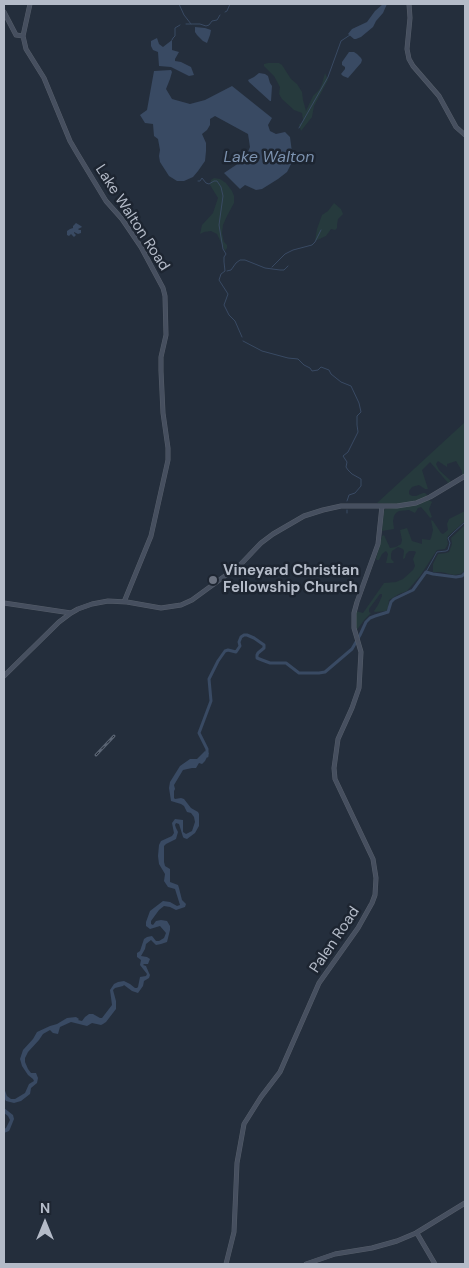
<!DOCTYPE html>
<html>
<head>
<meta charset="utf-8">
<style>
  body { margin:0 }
  #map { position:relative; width:469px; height:1268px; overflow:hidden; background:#242e3c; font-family:"DM Sans",sans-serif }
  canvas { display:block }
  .frame { position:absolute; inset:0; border:5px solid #b4bbc8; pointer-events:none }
  .north { position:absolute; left:20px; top:1198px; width:50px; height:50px; -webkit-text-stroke:4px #1d2531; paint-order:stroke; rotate:0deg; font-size:14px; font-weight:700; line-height:20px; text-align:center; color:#b4bbc8 }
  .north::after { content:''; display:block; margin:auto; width:18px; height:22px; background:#b4bbc8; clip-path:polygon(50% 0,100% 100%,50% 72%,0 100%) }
</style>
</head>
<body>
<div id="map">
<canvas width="469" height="1268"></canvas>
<div class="frame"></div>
<div class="north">N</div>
</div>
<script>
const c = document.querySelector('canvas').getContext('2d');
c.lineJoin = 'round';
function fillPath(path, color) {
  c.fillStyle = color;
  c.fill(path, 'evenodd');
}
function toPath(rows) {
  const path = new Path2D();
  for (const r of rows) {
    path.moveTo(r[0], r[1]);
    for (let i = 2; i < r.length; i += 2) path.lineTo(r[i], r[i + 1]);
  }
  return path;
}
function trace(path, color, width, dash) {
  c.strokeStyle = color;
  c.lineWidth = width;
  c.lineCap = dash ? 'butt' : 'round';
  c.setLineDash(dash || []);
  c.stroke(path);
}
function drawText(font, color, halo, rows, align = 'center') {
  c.font = font + ' "DM Sans",sans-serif';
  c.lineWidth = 5;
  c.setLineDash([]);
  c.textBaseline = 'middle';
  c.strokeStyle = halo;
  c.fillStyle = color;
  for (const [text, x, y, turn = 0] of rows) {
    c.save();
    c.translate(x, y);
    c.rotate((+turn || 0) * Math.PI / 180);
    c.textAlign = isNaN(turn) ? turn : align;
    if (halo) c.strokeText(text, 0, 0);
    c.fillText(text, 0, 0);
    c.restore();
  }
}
const green = toPath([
  [268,63,279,63,282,65,291,79,297,84,302,92,303,100,306,111,313,96,319,90,322,84,325,73,328,80,314,106,312,117,301,131,299,124,302,123,303,120,302,113,294,110,282,99,279,94,280,87,274,76,264,66,264,64],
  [214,178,220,179,226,183,232,191,234,196,234,203,227,216,223,225,222,233,224,242,227,245,227,248,225,251,217,234,211,231,204,232,200,234,202,225,213,213,218,198,210,185,211,180],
  [334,203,341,209,343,214,338,219,337,225,337,228,335,230,331,229,326,236,315,241,317,229,322,215,328,211],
  [465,422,465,475,462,476,462,471,456,461,447,464,447,467,438,461,436,464,439,470,450,480,451,483,449,484,430,462,422,470,428,489,425,489,419,485,412,487,409,491,409,494,412,496,416,496,423,493,425,493,427,495,427,497,412,502,398,504,377,503],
  [429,500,432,502,429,509,432,517,430,518,427,514,421,507,418,508,415,513,409,510,399,511,396,513,394,516,393,521,394,529,382,531,384,511,385,509,404,507],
  [465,511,465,521,448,536,447,539,448,544,445,549,437,550,435,553,420,576,407,591,399,594,389,600,388,608,386,611,375,612,374,611,378,605,382,596,382,594,380,594,369,609,369,612,371,613,365,619,356,631,355,622,356,611,363,613,384,583,396,582,403,579,413,570,415,566,413,559,416,552,414,551,409,551,406,554,405,558,403,559,404,551,403,549,398,547,392,551,391,554,391,559,394,562,393,563,386,563,388,554,386,551,382,554,379,560,377,560,376,559,382,536,384,535,390,548,396,547,401,544,402,540,400,530,407,528,412,541,422,544,422,539,430,540,431,538,433,530,431,520,433,521,441,533,443,534,448,530,447,524,449,519],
  [465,525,465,571,460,574,454,575,441,572,433,572,433,564,438,554,446,553,449,552,452,544,451,538]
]);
const water = toPath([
  [383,4,387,4,383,13,376,21,373,27,361,37,356,39,354,39,348,34,352,29,367,22,375,11],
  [195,27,205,28,211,30,210,35,207,43,203,41,197,35,195,32],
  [157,38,159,44,163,47,172,40,172,50,179,52,175,59,175,61,181,62,191,67,194,75,189,76,171,67,159,66,158,52,153,50,151,46,151,41],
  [349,52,354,52,357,54,361,58,362,60,361,63,348,78,343,76,341,74,345,69,345,67,342,65,342,62],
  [171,70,172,72,170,79,166,89,172,99,190,104,205,100,232,86,272,118,268,125,270,131,276,134,285,132,290,137,293,160,287,172,278,179,262,189,256,190,245,185,240,189,224,173,245,159,250,147,248,134,215,116,210,119,210,125,207,130,202,134,206,143,206,151,205,161,198,171,193,177,184,181,177,181,169,176,160,162,159,156,160,150,158,139,154,136,153,124,145,123,140,115,147,110,154,71],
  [259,73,265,74,268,76,270,83,272,86,271,101,270,101,249,82,248,80,254,77],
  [76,223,81,226,82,227,78,229,79,230,81,230,81,233,78,234,74,232,74,233,76,235,74,237,71,234,69,236,67,235,67,231,70,229,73,228,73,226],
  [205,751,209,753,205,761,202,764,199,763,196,768,192,768,183,770,174,785,175,789,174,791,174,798,175,799,181,798,184,799,191,808,198,812,199,814,199,826,195,833,187,839,184,838,183,837,179,824,176,823,175,825,176,828,178,832,176,839,166,844,164,846,164,862,165,866,170,869,170,882,178,885,179,888,182,900,186,904,185,907,176,910,170,907,164,906,159,910,151,921,151,924,153,925,156,921,161,920,167,921,170,926,170,930,167,942,161,944,156,945,151,940,146,944,145,949,141,956,147,957,150,959,148,964,144,964,143,965,146,966,149,973,150,975,149,978,144,981,143,986,138,993,132,991,124,985,123,986,115,988,113,990,116,1001,116,1009,106,1022,103,1024,101,1025,92,1023,87,1026,71,1022,60,1027,58,1034,53,1033,50,1030,43,1034,39,1040,28,1052,25,1058,25,1062,28,1069,31,1073,36,1073,38,1078,37,1083,31,1088,30,1094,21,1101,14,1103,6,1101,4,1098,4,1088,7,1096,11,1099,15,1099,25,1093,29,1084,34,1081,33,1079,28,1075,22,1066,20,1059,23,1050,33,1039,37,1032,50,1026,57,1024,67,1018,76,1017,79,1019,78,1020,82,1021,85,1017,89,1014,93,1014,100,1018,102,1018,112,1005,110,990,114,984,118,982,124,981,130,984,135,988,137,988,138,987,140,977,146,976,147,974,140,965,141,960,137,957,137,953,140,951,144,939,147,937,152,936,156,941,159,941,164,938,166,933,160,926,150,929,146,926,146,922,150,911,163,901,170,902,177,906,180,905,175,889,168,887,164,881,165,874,159,864,158,856,159,845,161,841,172,836,174,833,172,823,175,819,183,820,183,832,186,834,192,831,195,822,194,817,191,813,187,812,184,806,181,804,171,801,169,788,170,782,180,766,190,759,197,759],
  [4,1108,13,1115,14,1119,10,1129,9,1131,4,1133,4,1129,6,1128,10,1120,8,1116,4,1113]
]);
const stream = toPath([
  [179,4,184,15,191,24],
  [225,12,227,11,230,4],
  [186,24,200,24,206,26,209,25,212,21,217,20,220,15],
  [172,40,173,38,175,36,175,28,180,25],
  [299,128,328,77,341,41,350,35],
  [198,181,200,181,202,178,206,183,209,184,214,181,217,181,221,187,223,196,219,225,223,249,226,254,224,257,224,262,225,271,221,274,219,280,228,294,224,305,229,315,235,321,242,337],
  [272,267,285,254,293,250,312,245,315,242,321,230],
  [227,271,231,270,236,263,240,260,245,260,265,268,280,270,284,270,288,266],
  [243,341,262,351,288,358,298,359,304,365,310,368,312,371,318,370,321,367,329,370,331,374,341,382,351,386,359,403,361,412,357,416,357,425,358,432,348,452,343,456,347,462,346,467,348,470,352,474,361,479,361,486,355,493,349,495,347,501],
  [347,510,347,513],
  [426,572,437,552,446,551,448,550,450,543,448,538,453,533,465,522]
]);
const river = toPath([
  [207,756,207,749,199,733,211,701,209,679,218,661,225,651,228,650,236,652,240,646,239,642,241,637,244,635,247,635,254,638,264,645,264,648,258,653,257,655,257,658,262,660,270,663,286,663,299,673,319,673,325,672,352,649,360,635,366,622,370,618,375,616,388,612,391,602,394,599,413,590,426,572,433,574,456,577,462,576,465,573]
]);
const secondary = toPath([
  [30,4,23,36,26,49,44,78,70,141,77,153,106,201,122,219,141,247,163,288,165,296,166,335,161,357,161,371,163,413,168,448,168,460,151,536,124,602],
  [409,4,410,18,407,49,409,59,413,66,439,96,456,127,465,135],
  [4,12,16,35,23,36],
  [4,603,71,613],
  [4,676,59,622,71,613,78,609,92,604,108,601,127,602,161,608,181,605,192,600,240,565,261,543,273,534,304,516,323,510,341,506,397,506,416,503,430,497,465,476],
  [416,1233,418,1235,435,1264],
  [226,1264,234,1232,237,1163,244,1124,261,1097,280,1072,319,983,358,928,372,903,375,895,376,878,373,859,335,779,334,768,338,739,352,708,359,688,361,652,354,628,354,613,357,602,378,544,382,506],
  [306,1264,335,1254,372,1248,397,1241,416,1233,465,1203]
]);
const rail = toPath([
  [96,755,114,736]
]);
const markers = [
  [213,580,5,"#6b7280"]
];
const streetNames = [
  ["Lake Walton Road",132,218,57],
  ["Palen Road",335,940,-56]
];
const poiNames = [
  ["Vineyard Christian",223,571],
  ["Fellowship Church",223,588]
];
const waterNames = [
  ["Lake Walton",269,158]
];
fillPath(green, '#263a3d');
fillPath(water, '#394a63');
trace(stream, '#394a63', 1);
trace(river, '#394a63', 3);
trace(secondary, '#565e6a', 5);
trace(secondary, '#464f5f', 4);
trace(rail, '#5a6473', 3);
trace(rail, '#1d2531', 1, [4]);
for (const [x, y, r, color] of markers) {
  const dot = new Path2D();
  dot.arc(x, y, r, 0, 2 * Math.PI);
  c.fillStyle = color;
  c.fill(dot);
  trace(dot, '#1d2531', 2);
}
drawText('15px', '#b4bbc8', '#1d2531', streetNames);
drawText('bold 15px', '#b4bbc8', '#1d2531', poiNames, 'left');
drawText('italic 16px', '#7c92af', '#1d2531', waterNames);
</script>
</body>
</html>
